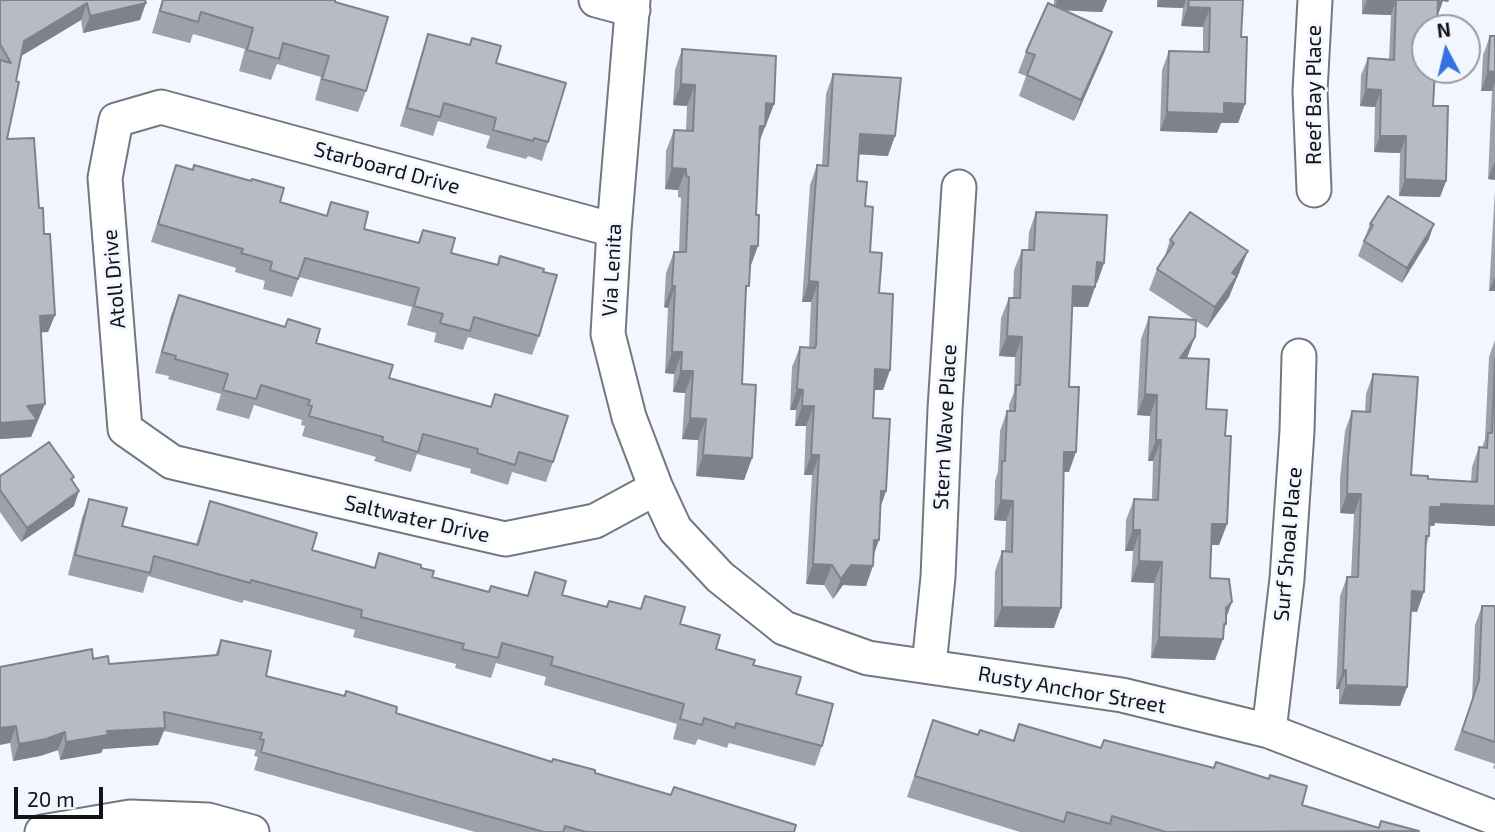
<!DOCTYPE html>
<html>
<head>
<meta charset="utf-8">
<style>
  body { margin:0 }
  #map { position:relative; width:1495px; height:832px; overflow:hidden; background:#f2f6fe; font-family:"Exo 2",sans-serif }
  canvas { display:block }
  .north { position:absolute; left:1411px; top:14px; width:70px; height:70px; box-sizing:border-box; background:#f2f6fe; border:2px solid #989ba1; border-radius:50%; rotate:353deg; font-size:19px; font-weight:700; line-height:28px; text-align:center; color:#111316 }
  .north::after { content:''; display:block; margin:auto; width:24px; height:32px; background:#3473e1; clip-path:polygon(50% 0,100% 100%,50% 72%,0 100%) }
  .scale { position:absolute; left:14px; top:787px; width:89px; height:32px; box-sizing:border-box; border:4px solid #111316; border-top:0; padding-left:9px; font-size:21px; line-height:24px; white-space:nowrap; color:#111316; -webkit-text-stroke:5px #f2f6fe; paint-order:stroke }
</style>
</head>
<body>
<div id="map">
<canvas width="1495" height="832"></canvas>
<div class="north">N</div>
<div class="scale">20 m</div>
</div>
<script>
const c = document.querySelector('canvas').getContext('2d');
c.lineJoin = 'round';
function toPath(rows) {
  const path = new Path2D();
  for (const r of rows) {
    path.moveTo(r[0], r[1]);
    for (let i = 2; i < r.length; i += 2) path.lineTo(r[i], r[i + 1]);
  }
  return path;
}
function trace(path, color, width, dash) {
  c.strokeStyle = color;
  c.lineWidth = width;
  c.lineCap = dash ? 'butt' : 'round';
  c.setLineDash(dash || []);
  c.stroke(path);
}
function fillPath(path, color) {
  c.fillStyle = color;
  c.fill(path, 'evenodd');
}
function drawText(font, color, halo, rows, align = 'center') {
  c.font = font + ' "Exo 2",sans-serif';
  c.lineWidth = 6;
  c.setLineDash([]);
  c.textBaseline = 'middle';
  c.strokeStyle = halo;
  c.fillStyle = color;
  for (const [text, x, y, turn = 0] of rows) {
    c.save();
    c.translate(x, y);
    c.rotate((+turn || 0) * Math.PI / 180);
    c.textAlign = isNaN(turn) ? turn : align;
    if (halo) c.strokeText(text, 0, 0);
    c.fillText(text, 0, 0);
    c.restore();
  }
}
const minor = toPath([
  [596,0,633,10],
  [633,0,614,230,608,334,629,417,656,488,675,529,720,577,784,628,868,658,1122,695,1269,731,1495,818],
  [1314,190,1310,91,1315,0],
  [614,230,161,107,116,120,105,178,125,429,172,462,505,539,595,521,656,488],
  [929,666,938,577,945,409,959,187],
  [1269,731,1287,579,1297,431,1299,356],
  [42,832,130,817,208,820,252,832]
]);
const wall = toPath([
  [0,0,145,0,140,20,83,33,81,20,21,56,16,81,7,139,39,208,44,234,55,315,48,332,41,332,38,421,37,421,31,437,0,439],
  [162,0,335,0,335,2,366,91,358,112,315,100,321,77,277,64,271,80,239,71,245,49,193,34,190,43,152,33],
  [1054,0,1107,0,1102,12,1064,10,1112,32,1104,53,1074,121,1019,96,1026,76,1018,73,1026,52,1054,6],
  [1157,0,1243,0,1241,37,1245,104,1238,123,1221,123,1217,133,1160,131,1162,70,1169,51,1203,52,1203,27,1181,26,1183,8,1157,7],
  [1362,0,1449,0,1448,2,1443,1,1437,17,1433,106,1446,181,1440,197,1399,196,1400,153,1374,152,1375,107,1360,106,1361,75,1368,58,1389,59,1391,15,1362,14],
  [428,34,496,63,548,142,542,161,528,156,526,159,486,148,490,136,438,121,433,136,400,126,422,52],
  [1490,36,1495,36,1495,180,1488,179,1492,91,1481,91,1483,55],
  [682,49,774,104,760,140,750,268,746,295,742,384,752,458,744,480,696,476,698,440,682,439,685,393,673,392,674,374,665,373,668,308,664,307,666,273,674,252,679,252,681,198,678,197,678,190,665,189,666,151,674,130,686,130,687,106,673,105,675,70],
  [833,74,888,156,859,154,857,181,865,206,870,252,879,293,890,370,883,390,874,390,873,418,886,491,881,506,874,555,866,586,843,585,833,599,824,585,806,584,812,475,804,475,806,426,795,426,796,410,790,410,792,367,800,347,809,348,811,302,802,302,810,185,817,165,822,166,826,94],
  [176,165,280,202,326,216,331,202,364,229,418,243,423,230,451,253,497,265,500,256,543,272,539,336,532,355,468,337,463,350,434,342,436,333,407,325,412,307,299,277,292,297,263,289,265,281,235,272,236,268,151,242],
  [1495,190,1495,291,1489,291],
  [1036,212,1104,263,1097,283,1096,283,1095,287,1088,307,1072,307,1069,387,1069,472,1063,472,1054,628,994,627,995,571,1002,551,1005,551,1006,521,994,520,995,481,998,471,1000,431,1007,411,1009,411,1009,405,1014,392,1015,357,999,356,1001,318,1009,298,1013,298,1014,270,1022,250,1028,250,1029,232],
  [1370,224,1429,239,1402,283,1358,256],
  [1170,240,1240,272,1236,278,1229,297,1207,328,1196,321,1187,359,1206,409,1225,436,1227,524,1219,545,1211,545,1210,578,1226,618,1215,660,1151,658,1154,583,1131,582,1133,551,1125,551,1126,520,1134,499,1152,500,1153,461,1148,461,1150,416,1137,415,1141,339,1149,317,1195,320,1149,290,1157,269,1164,259],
  [179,295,316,343,389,378,491,406,495,394,553,462,546,482,512,472,508,485,470,473,471,469,417,454,411,472,374,461,376,457,302,436,305,426,301,425,302,420,254,405,249,419,216,410,221,394,168,379,169,376,155,373,171,315],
  [1495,340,1495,526,1435,523,1434,526,1430,526,1429,536,1426,546,1417,612,1411,611,1407,687,1400,706,1339,704,1339,689,1336,689,1340,596,1347,577,1351,577,1354,514,1340,513,1340,479,1345,431,1352,411,1365,412,1366,394,1373,374,1411,475,1428,479,1471,482,1472,467,1479,447,1482,448,1485,439,1489,357],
  [0,476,74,477,72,481,74,506,21,542,0,512],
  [89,499,122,526,196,544,210,501,312,550,374,568,379,553,421,568,432,577,489,592,527,596,535,572,562,595,607,607,640,609,645,596,680,624,716,649,753,665,796,694,822,746,815,766,729,743,727,748,698,739,695,745,673,739,677,724,544,685,546,677,496,663,491,678,455,668,456,664,353,637,355,630,244,600,242,603,148,576,143,593,68,575,82,518],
  [1482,606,1495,606,1495,769,1493,768,1495,764,1454,750,1472,700,1475,625],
  [221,640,266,676,396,713,552,762,794,832,475,832,254,770,258,757,254,756,256,750,164,731,158,745,103,749,101,753,60,760,58,750,40,756,13,761,10,743,0,667,93,659,109,664,215,656],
  [933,720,978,735,1013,740,1019,724,1100,748,1104,740,1302,805,1379,828,1419,832,1020,832,907,797]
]);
const shadedWall = toPath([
  [1057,0,1107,0,1102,12,1054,10],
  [1159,0,1186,0,1183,8,1157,7],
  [1367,0,1396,0,1391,15,1362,14],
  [1438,0,1449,0,1448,2,1443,1,1437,17],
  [87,3,81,20,18,58,24,41],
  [146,3,140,20,83,33,90,16],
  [1188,7,1210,8,1203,27,1181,26],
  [1112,32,1104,53,1074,121,1081,100],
  [1488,71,1495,72,1495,83,1492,91,1481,91],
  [681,84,695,85,687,106,673,105],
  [1366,89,1381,90,1375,107,1360,106],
  [766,103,774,104,766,125,758,124],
  [1224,103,1245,104,1238,123,1221,123,1217,133,1160,131,1167,112],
  [760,126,765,126,757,147],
  [860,134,895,136,888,156,853,154],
  [1380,136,1406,136,1400,153,1374,152],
  [1495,161,1495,180,1488,179],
  [672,168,686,169,678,190,665,189],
  [1405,179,1446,181,1440,197,1399,196],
  [1434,224,1429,239,1402,283,1407,268],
  [751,246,758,246,750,268],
  [1248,251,1229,297,1207,328,1215,307,1232,273],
  [1097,262,1104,263,1097,283,1089,282],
  [1495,276,1495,291,1489,291],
  [809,281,818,282,811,302,802,302],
  [672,286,675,286,668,308,664,307],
  [1073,286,1095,287,1088,307,1065,306],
  [55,315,48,332,34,333,40,316],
  [1007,336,1022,337,1015,357,999,356],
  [1195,337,1187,358,1180,358],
  [672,352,682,352,674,374,665,373],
  [875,369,890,370,883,390,868,390],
  [681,371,693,371,685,393,673,392],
  [797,389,803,390,796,410,790,410],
  [1145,394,1157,395,1150,416,1137,415],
  [45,404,31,437,0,439,0,423,27,406],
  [802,406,814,406,806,426,795,426],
  [690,418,706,419,698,440,682,439],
  [1156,440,1161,440,1153,461,1148,461],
  [1064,452,1076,452,1069,472,1056,472],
  [703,455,752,458,744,480,696,476],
  [811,455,819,455,812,475,804,475],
  [79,491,74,506,21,542,27,528],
  [881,491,886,491,879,511],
  [1347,494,1361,494,1354,514,1340,513],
  [1001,500,1013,501,1006,521,994,520],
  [1441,504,1495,506,1495,526,1435,523,1434,526,1423,526,1430,507],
  [1212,524,1227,524,1219,545,1204,545],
  [1133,530,1140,530,1133,551,1125,551],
  [874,540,879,540,872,560],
  [1139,561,1162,562,1154,583,1131,582],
  [813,564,832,565,824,585,806,584],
  [851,565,873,566,866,586,843,585,833,599,841,579],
  [1412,591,1424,592,1417,612,1405,611],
  [1232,602,1224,624,1226,624,1220,639,1223,639,1215,660,1151,658,1159,637,1226,608],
  [1002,607,1061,608,1054,628,994,627],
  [1343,670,1346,670,1339,689,1336,689],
  [1346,685,1407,687,1400,706,1339,704],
  [16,726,10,743,0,745,0,728],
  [165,728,158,745,103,749,101,753,60,760,66,742,107,731],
  [65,732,58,750,40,756,13,761,19,744]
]);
const building = toPath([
  [0,0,145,0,146,3,90,16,87,3,24,41,16,81,19,82,7,139,34,138,39,208,43,208,44,234,50,234,55,315,40,316,45,404,27,406,37,420,0,423,0,60,11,63,0,44,0,0],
  [163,0,335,0,335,2,388,17,366,91,322,79,329,56,283,43,279,59,247,50,253,28,201,12,198,22,160,11,163,0],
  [1189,0,1243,0,1241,37,1247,37,1245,104,1224,103,1224,114,1167,112,1169,51,1209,52,1210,8,1188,7,1189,0],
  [1396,0,1438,0,1437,28,1425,28,1425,70,1435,70,1433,106,1448,106,1446,181,1405,179,1406,136,1380,136,1381,90,1366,89,1368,58,1394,60,1396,0],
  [1048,3,1112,32,1081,100,1027,75,1035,55,1026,52,1048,3],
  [428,34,470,45,472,38,501,46,496,63,566,83,548,142,534,138,533,141,493,130,496,118,444,103,440,117,407,108,428,34],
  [1490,36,1495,36,1495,72,1488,71,1490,36],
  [682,49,776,56,774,104,766,103,765,126,760,126,756,215,759,215,758,246,751,246,749,286,746,286,742,384,756,385,752,458,703,455,706,419,690,418,693,371,681,371,682,352,672,352,675,286,672,286,674,252,686,252,689,177,686,176,686,169,672,168,674,130,693,131,695,85,681,84,682,49],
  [833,74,901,78,895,136,860,134,857,181,867,182,865,206,873,207,870,252,882,253,879,293,893,294,890,370,875,369,873,418,890,419,886,491,881,491,879,540,874,540,873,566,851,565,841,579,832,565,813,564,819,455,811,455,814,406,802,406,803,390,797,389,800,347,815,348,816,345,818,282,809,281,811,249,817,165,828,166,833,74],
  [176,165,193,170,194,165,251,181,252,179,284,188,280,202,327,216,331,202,368,212,364,229,419,243,423,230,455,238,451,253,498,265,500,256,544,269,543,272,557,275,539,336,474,317,470,331,440,323,443,314,414,306,419,288,305,258,298,279,270,270,272,262,241,253,243,249,158,224,176,165],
  [1388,196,1434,224,1407,268,1364,241,1373,225,1370,224,1388,196],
  [1036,212,1107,215,1104,263,1097,262,1095,287,1073,286,1069,387,1079,387,1076,452,1064,452,1061,608,1002,607,1002,551,1012,552,1013,501,1001,500,1002,461,1005,461,1007,411,1015,411,1016,385,1020,385,1022,337,1007,336,1009,298,1020,298,1022,250,1034,250,1036,212],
  [1190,212,1248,251,1232,273,1237,276,1215,307,1157,269,1174,243,1170,240,1190,212],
  [179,295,285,327,288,319,320,329,316,343,393,365,389,378,491,407,495,394,568,416,553,462,519,452,515,465,477,453,478,449,423,434,418,452,382,441,383,437,309,416,312,406,308,405,310,400,261,385,256,399,223,390,228,374,175,359,176,356,162,352,179,295],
  [1149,317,1196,320,1195,337,1180,358,1209,359,1206,409,1227,410,1225,436,1231,436,1227,524,1212,524,1210,578,1229,579,1232,602,1226,608,1226,624,1224,624,1223,639,1159,637,1162,562,1139,561,1140,530,1133,530,1134,499,1158,500,1161,440,1156,440,1157,395,1145,394,1149,317],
  [1495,358,1495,506,1441,504,1441,507,1430,507,1429,536,1426,536,1424,592,1412,591,1407,687,1346,685,1346,670,1343,670,1347,577,1358,577,1361,494,1347,494,1348,459,1352,411,1370,412,1373,374,1418,377,1411,475,1428,476,1428,479,1477,482,1479,447,1487,448,1488,433,1492,433,1495,358],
  [49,442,74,477,71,479,79,491,27,528,0,490,0,476,49,442],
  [89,499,127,508,122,526,198,545,210,501,317,533,312,550,375,568,379,553,421,565,421,568,434,571,432,577,489,592,491,586,528,596,535,572,566,581,562,595,607,607,609,601,641,609,645,596,685,607,680,624,720,635,716,649,755,660,753,665,801,677,796,694,833,704,822,746,736,723,735,728,704,718,702,725,680,719,684,704,551,665,553,657,502,643,498,658,462,649,464,644,361,617,362,610,251,580,250,583,154,556,150,573,75,555,89,499],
  [1482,606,1495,606,1495,742,1462,731,1479,680,1482,606],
  [221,640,271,651,266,676,345,696,346,691,397,707,396,713,552,762,553,759,595,770,595,773,671,795,674,787,796,825,794,832,586,832,565,826,563,832,544,832,261,752,264,740,260,739,262,733,164,712,165,728,107,731,108,735,66,742,65,732,46,739,19,744,16,726,0,728,0,667,92,649,93,659,108,656,109,664,218,655,221,640],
  [933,720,978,735,980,730,1014,741,1019,724,1101,748,1104,740,1214,768,1216,762,1269,779,1270,775,1307,786,1302,805,1379,828,1381,821,1419,831,1166,832,1112,816,1110,824,1067,812,1064,822,915,776,933,720]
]);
const streetNames = [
  ["Reef Bay Place",1314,95,-90],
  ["Starboard Drive",387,168,15],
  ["Via Lenita",612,270,-87],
  ["Atoll Drive",114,279,-95],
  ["Stern Wave Place",945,427,-87],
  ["Saltwater Drive",417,519,13],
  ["Surf Shoal Place",1288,544,-85],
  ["Rusty Anchor Street",1072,690,10]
];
trace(minor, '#737880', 37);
trace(minor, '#fff', 33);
fillPath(wall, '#9da1a9');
fillPath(shadedWall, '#7f8389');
fillPath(building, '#b6bbc4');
trace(building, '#7f8389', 2);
drawText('21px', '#111316', '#f2f6fe', streetNames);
</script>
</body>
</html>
